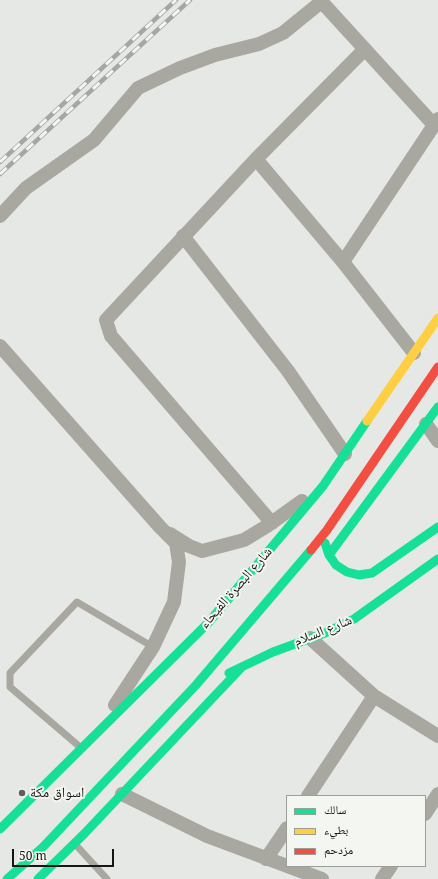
<!DOCTYPE html>
<html>
<head>
<meta charset="utf-8">
<style>
  body { margin:0 }
  #map { position:relative; width:438px; height:879px; overflow:hidden; background:#e6e8e5; font-family:"Noto Serif","Noto Naskh Arabic",serif }
  canvas { display:block }
  .legend { position:absolute; left:286px; top:795px; width:140px; height:72px; box-sizing:border-box; background:#f3f6f1; border:1px solid #9b9d99; margin:0; padding:5px 7px; list-style:none; font-size:12px; color:#161715 }
  .legend li { display:flex; align-items:center; gap:8px; height:20px }
  .legend b { width:20px; border:1px solid #9b9d99 }
  .scale { position:absolute; left:12px; top:849px; width:102px; height:18px; box-sizing:border-box; border:2px solid #161715; border-top:0; padding-left:5px; font-size:12px; line-height:14px; white-space:nowrap; color:#161715; -webkit-text-stroke:3px #f3f6f1; paint-order:stroke }
</style>
</head>
<body>
<div id="map">
<canvas width="438" height="879"></canvas>
<ul class="legend">
<li><b style="height:5px;background:#16e098"></b>سالك</li>
<li><b style="height:5px;background:#ffcf43"></b>بطيء</li>
<li><b style="height:5px;background:#f24e42"></b>مزدحم</li>
</ul>
<div class="scale">50 m</div>
</div>
<script>
const c = document.querySelector('canvas').getContext('2d');
c.lineJoin = 'round';
function toPath(rows) {
  const path = new Path2D();
  for (const r of rows) {
    path.moveTo(r[0], r[1]);
    for (let i = 2; i < r.length; i += 2) path.lineTo(r[i], r[i + 1]);
  }
  return path;
}
function trace(path, color, width, dash) {
  c.strokeStyle = color;
  c.lineWidth = width;
  c.lineCap = dash ? 'butt' : 'round';
  c.setLineDash(dash || []);
  c.stroke(path);
}
function drawText(font, color, halo, rows, align = 'center') {
  c.font = font + ' "Noto Serif","Noto Naskh Arabic",serif';
  c.lineWidth = 4;
  c.setLineDash([]);
  c.textBaseline = 'middle';
  c.strokeStyle = halo;
  c.fillStyle = color;
  for (const [text, x, y, turn = 0] of rows) {
    c.save();
    c.translate(x, y);
    c.rotate((+turn || 0) * Math.PI / 180);
    c.textAlign = isNaN(turn) ? turn : align;
    if (halo) c.strokeText(text, 0, 0);
    c.fillText(text, 0, 0);
    c.restore();
  }
}
const lane = toPath([
  [80,747,10,687,10,673,77,602,153,647],
  [75,844,107,879]
]);
const street = toPath([
  [320,0,434,125],
  [256,159,343,262,414,353],
  [0,216,26,188,94,140,138,88,180,68,215,55,259,44,283,33,321,2],
  [183,236,288,371,345,454],
  [343,262,438,119],
  [0,346,160,527,176,543,179,562,174,602,153,647,115,705],
  [426,424,438,441],
  [272,523,111,336,106,320,256,159,365,49],
  [170,534,189,546,202,551,244,540,267,526,302,501],
  [310,638,374,696,438,736],
  [122,794,207,836,322,879],
  [308,796,374,696],
  [425,814,438,794],
  [266,859,287,828],
  [382,879,391,866]
]);
const fast = toPath([
  [325,543,329,555,336,565,347,572,359,575,372,573,438,527],
  [329,555,438,407],
  [229,673,273,652,325,633,354,619,438,559],
  [0,829,209,622,323,486,367,421],
  [7,879,43,847,196,685,311,550],
  [38,879,84,834,241,668]
]);
const slow = toPath([
  [367,421,438,318]
]);
const jam = toPath([
  [311,550,327,530,438,367]
]);
const rail = toPath([
  [0,162,176,0],
  [0,174,190,0]
]);
const markers = [
  [22,793,4,"#5f605e"]
];
const streetNames = [
  ["شارع البصرة الفيحاء",236,588,-49],
  ["شارع السلام",323,631,-22]
];
const poiNames = [
  ["اسواق مكة",30,793]
];
trace(lane, '#a8a7a0', 7);
trace(street, '#a8a7a0', 14);
trace(fast, '#16e098', 9);
trace(slow, '#ffcf43', 9);
trace(jam, '#f24e42', 9);
trace(rail, '#a5a7a3', 4.5);
trace(rail, '#f3f6f1', 3, [9]);
for (const [x, y, r, color] of markers) {
  const dot = new Path2D();
  dot.arc(x, y, r, 0, 2 * Math.PI);
  c.fillStyle = color;
  c.fill(dot);
  trace(dot, '#f3f6f1', 1.5);
}
drawText('14px', '#161715', '#f3f6f1', streetNames);
drawText('14px', '#161715', '#f3f6f1', poiNames, 'left');
</script>
</body>
</html>
